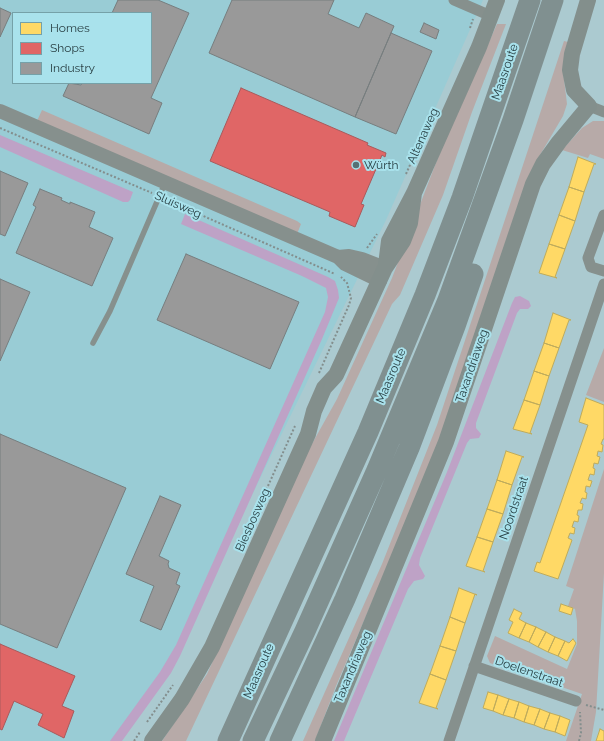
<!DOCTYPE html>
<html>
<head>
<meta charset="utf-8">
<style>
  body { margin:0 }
  #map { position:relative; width:604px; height:741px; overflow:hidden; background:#abcad0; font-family:Raleway,sans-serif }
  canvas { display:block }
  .legend { position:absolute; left:12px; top:12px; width:140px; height:72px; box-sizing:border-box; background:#a9e2ec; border:1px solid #75a1a8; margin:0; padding:5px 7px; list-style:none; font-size:12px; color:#283f43 }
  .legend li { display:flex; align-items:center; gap:8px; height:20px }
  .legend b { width:20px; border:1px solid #75a1a8 }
</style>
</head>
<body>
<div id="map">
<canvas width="604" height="741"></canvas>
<ul class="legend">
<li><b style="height:11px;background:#ffd966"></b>Homes</li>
<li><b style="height:11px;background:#e06666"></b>Shops</li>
<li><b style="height:11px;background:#999"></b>Industry</li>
</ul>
</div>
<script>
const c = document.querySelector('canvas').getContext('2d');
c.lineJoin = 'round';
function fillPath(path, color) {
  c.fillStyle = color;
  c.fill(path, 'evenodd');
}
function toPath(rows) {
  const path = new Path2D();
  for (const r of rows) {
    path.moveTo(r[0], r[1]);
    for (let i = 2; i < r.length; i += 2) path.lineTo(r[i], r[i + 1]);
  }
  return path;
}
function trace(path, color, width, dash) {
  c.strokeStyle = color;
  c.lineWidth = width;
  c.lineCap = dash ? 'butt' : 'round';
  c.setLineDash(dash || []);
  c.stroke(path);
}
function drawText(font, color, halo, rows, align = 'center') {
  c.font = font + ' Raleway,sans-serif';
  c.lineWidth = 4;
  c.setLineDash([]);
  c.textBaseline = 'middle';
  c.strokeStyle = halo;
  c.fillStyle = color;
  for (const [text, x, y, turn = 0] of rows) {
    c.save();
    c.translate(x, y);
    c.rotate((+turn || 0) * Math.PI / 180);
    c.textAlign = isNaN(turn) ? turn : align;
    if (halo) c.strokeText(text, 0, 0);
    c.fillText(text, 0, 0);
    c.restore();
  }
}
const built = toPath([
  [0,0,483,0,386,220,170,663,117,741,0,741],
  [13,13,151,13,151,83,13,83]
]);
const green = toPath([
  [497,24,506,24,472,112,443,195,400,295,392,304,186,741,162,741,207,674,303,460,337,399,392,278,442,147],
  [564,41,568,42,563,71,567,104,563,116,540,155,438,444,405,525,336,686,315,741,303,741,382,564,437,425],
  [42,110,297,221,301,224,297,234,37,121],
  [593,121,604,121,604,159,590,154,588,158,562,150,582,128],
  [604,348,604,402,586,395],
  [604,469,604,573,596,712,591,741,566,741,582,694,553,684,555,679,500,660,498,666,490,663,487,656,495,636,567,669,577,644,577,621,575,609,568,606,574,589,566,586]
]);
const water = toPath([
  [0,135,133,192,130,200,128,202,123,202,0,147],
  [185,214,328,277,335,281,338,290,339,298,322,339,180,656,171,673,122,741,110,741,160,672,176,645,325,312,328,297,326,288,302,276,181,224],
  [520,296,529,301,531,306,528,309,520,309,517,313,476,423,476,428,481,434,479,438,470,439,467,443,420,558,419,565,425,576,423,579,414,581,408,589,344,741,334,741,447,472,512,303,515,297]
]);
const homes = toPath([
  [578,157,596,164,594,164,584,192,569,187,578,157],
  [569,187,584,192,575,221,559,215,569,187],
  [559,215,575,221,565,249,549,244,559,215],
  [549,244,565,249,555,277,557,278,539,273,549,244],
  [553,313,571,320,569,320,559,348,544,343,553,313],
  [544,343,559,348,549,376,534,371,544,343],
  [534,371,549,376,540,405,524,400,534,371],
  [586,398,604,405,604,439,603,439,601,444,603,445,602,452,598,451,597,456,600,457,598,464,594,463,593,468,595,469,594,475,590,474,588,480,592,481,590,487,586,486,585,492,587,493,586,499,582,498,580,503,583,504,582,510,578,510,577,515,579,516,578,522,574,521,572,527,575,528,574,534,570,533,568,538,572,540,558,579,534,571,537,562,540,563,588,425,579,422,586,398],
  [524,400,540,405,530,433,532,434,513,429,524,400],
  [506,451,524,457,522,457,512,485,497,480,506,451],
  [497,480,512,485,503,514,487,509,497,480],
  [487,509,503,514,493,542,477,537,487,509],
  [477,537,493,542,483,571,485,572,466,566,477,537],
  [459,588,477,595,475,594,465,623,450,617,459,588],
  [561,604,573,608,571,615,559,611,561,604],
  [514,609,522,613,519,619,526,623,519,638,508,633,513,622,509,620,514,609],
  [450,617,465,623,456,651,440,646,450,617],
  [526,623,536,627,529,642,519,638,526,623],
  [536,627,546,632,538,647,529,642,536,627],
  [546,632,555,637,548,652,538,647,546,632],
  [555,637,565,641,558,656,548,652,555,637],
  [573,639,576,643,567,661,558,656,565,641,569,643,573,639],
  [440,646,456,651,446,680,430,674,440,646],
  [430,674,446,680,436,708,438,709,419,703,430,674],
  [488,692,498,695,493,711,483,708,488,692],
  [498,695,509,699,503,715,493,711,498,695],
  [509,699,519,702,514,718,503,715,509,699],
  [519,702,529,706,524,722,514,718,519,702],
  [529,706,540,709,534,725,524,722,529,706],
  [540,709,550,713,544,729,534,725,540,709],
  [550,713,560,716,555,732,544,729,550,713],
  [560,716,570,720,565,736,555,732,560,716],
  [600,729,604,731,604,741,596,741,600,729]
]);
const shops = toPath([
  [241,88,368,143,367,145,386,153,385,157,382,155,361,204,364,205,355,227,329,216,330,212,210,161,241,88],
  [0,644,75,676,62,706,74,711,64,738,38,725,43,714,14,701,2,730,0,729,0,644]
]);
const industry = toPath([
  [118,0,158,0,189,13,151,98,162,103,149,134,63,96,69,83,81,85,82,83,151,83,151,13,112,13,118,0],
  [232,0,334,0,328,14,359,28,366,13,394,26,355,117,209,53,232,0],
  [0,8,11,13,0,37,0,8],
  [424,23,439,30,436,39,420,32,424,23],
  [391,33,432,51,396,134,355,117,391,33],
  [0,171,28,183,5,236,0,234,0,171],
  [40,189,62,198,61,200,70,204,70,202,95,212,89,227,113,238,92,286,16,253,36,207,33,205,40,189],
  [186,254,299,302,270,369,157,320,186,254],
  [0,279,30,292,0,361,0,279],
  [0,434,126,488,57,648,0,624,0,434],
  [160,496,181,505,159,556,169,561,168,564,169,568,180,573,176,584,180,586,161,630,140,621,154,586,126,574,160,496]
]);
const path = toPath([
  [470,28,473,19],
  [0,128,152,193],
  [406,174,421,140],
  [167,200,335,274],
  [367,248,377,234],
  [319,373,349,305,351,298,347,283,341,277],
  [240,548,295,426],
  [586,705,604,710],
  [147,722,173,685],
  [134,741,140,732],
  [579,741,581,733,580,712]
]);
const service = toPath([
  [93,343,110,311,165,183]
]);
const minor = toPath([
  [454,0,491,16],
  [589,106,604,112],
  [604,215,588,258,591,267,604,271],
  [474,666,576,701],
  [449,741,604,284]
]);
const tertiary = toPath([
  [0,111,338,257,345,264,380,281],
  [338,257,349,256,362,259,385,268]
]);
const secondary = toPath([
  [386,265,389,241,414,193,479,47,497,0],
  [152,741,182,699,212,647,308,434,314,411,324,388,336,375,385,268,403,241,410,223,414,193],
  [323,741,446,442,533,184,543,164,559,142,589,106,574,90,570,70,572,54,588,0]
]);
const motorway = toPath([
  [228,741,368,432,425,295,462,198,530,0],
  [253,741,305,631,377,470,448,300,513,120,553,0],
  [280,741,345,599,409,448,455,326,473,274]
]);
const markers = [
  [356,165,4,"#567074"]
];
const streetNames = [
  ["Maasroute",505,72,-71],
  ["Altenaweg",423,136,-66],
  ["Sluisweg",178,205,24],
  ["Taxandriaweg",472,366,-71],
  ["Maasroute",391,376,-67],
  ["Noordstraat",514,508,-71],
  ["Biesbosweg",253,520,-66],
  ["Taxandriaweg",353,667,-67],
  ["Maasroute",259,671,-66],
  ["Doelenstraat",529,672,19]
];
const poiNames = [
  ["Würth",364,165]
];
fillPath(built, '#99ccd5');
fillPath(green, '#b7aaa8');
fillPath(water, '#bea2c6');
fillPath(homes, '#ffd966');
trace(homes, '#beab5c', 1);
fillPath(shops, '#e06666');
trace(shops, '#a95a5c', 1);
fillPath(industry, '#999');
trace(industry, '#777e7f', 1);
trace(path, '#838e8d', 2, [2, 2]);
trace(service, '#86908d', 5.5);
trace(minor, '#86908d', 11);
trace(tertiary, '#86908d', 14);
trace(secondary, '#838f8c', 16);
trace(motorway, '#809090', 21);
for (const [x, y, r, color] of markers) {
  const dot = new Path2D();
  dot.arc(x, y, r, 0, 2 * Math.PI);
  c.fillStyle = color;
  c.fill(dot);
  trace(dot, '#a9e2ec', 1.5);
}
drawText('12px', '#283f43', '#a9e2ec', streetNames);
drawText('12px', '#283f43', '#a9e2ec', poiNames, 'left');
</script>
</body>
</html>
